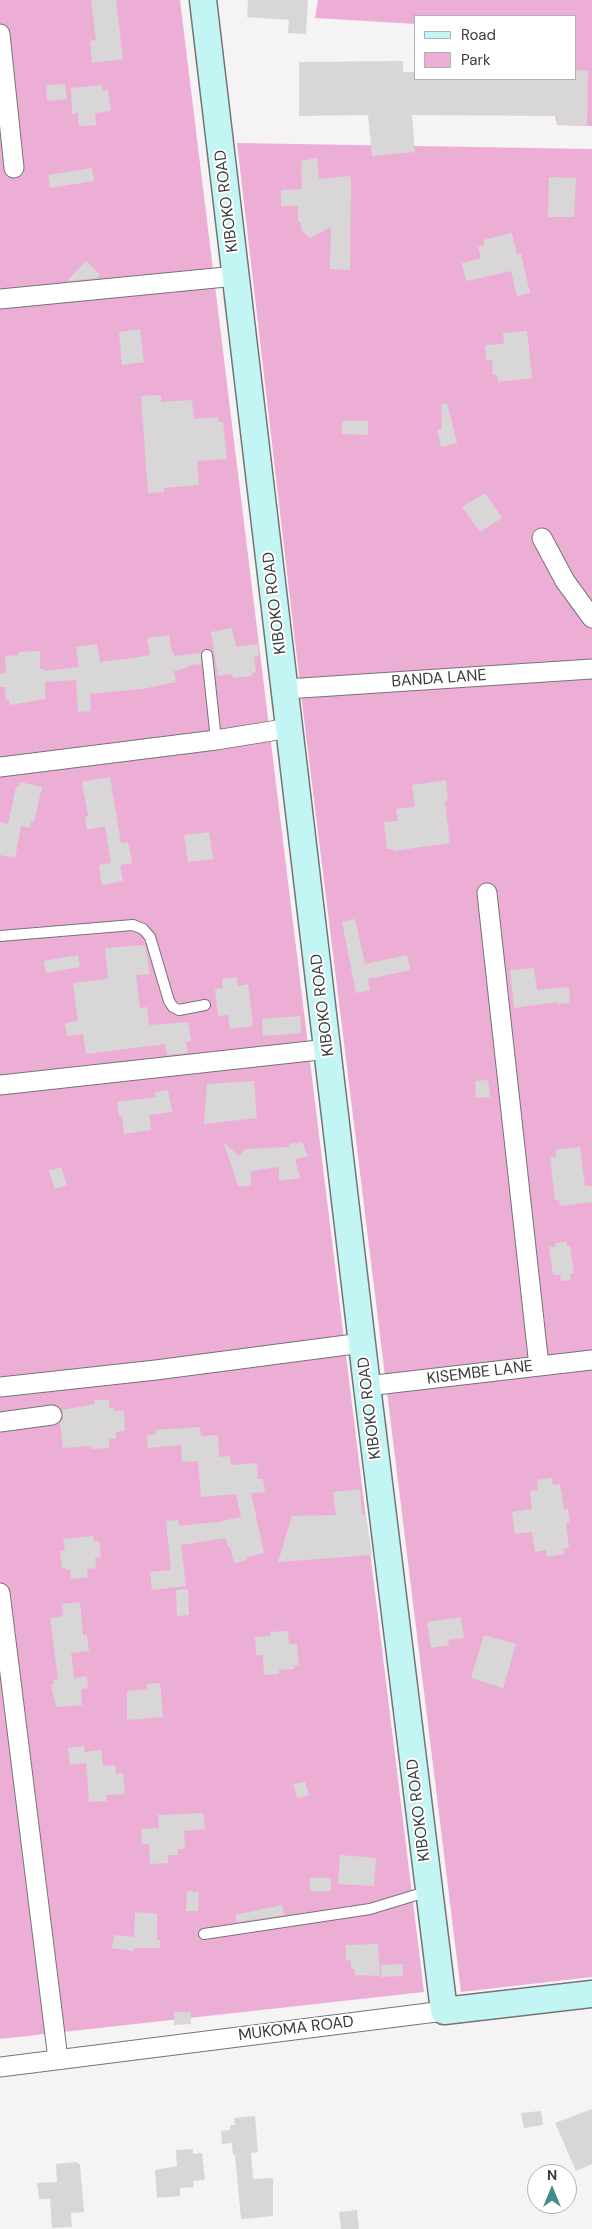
<!DOCTYPE html>
<html>
<head>
<meta charset="utf-8">
<style>
  body { margin:0 }
  #map { position:relative; width:592px; height:2229px; overflow:hidden; background:#f6f3f5; font-family:"DM Sans",sans-serif }
  canvas { display:block }
  .legend { position:absolute; left:414px; top:15px; width:162px; height:65px; box-sizing:border-box; background:#fff; border:1px solid #b1b1b1; margin:0; padding:6px 9px; list-style:none; font-size:15px; color:#3c3b3c }
  .legend li { display:flex; align-items:center; gap:10px; height:25px }
  .legend b { width:25px; border:1px solid #b1b1b1 }
  .north { position:absolute; left:527px; top:2164px; width:50px; height:50px; box-sizing:border-box; background:#fff; border:1px solid #b1b1b1; border-radius:50%; rotate:0deg; font-size:14px; font-weight:700; line-height:20px; text-align:center; color:#3c3b3c }
  .north::after { content:''; display:block; margin:auto; width:18px; height:22px; background:#438b8b; clip-path:polygon(50% 0,100% 100%,50% 72%,0 100%) }
</style>
</head>
<body>
<div id="map">
<canvas width="592" height="2229"></canvas>
<ul class="legend">
<li><b style="height:6px;background:#c4f5f5"></b>Road</li>
<li><b style="height:14px;background:#edaed6"></b>Park</li>
</ul>
<div class="north">N</div>
</div>
<script>
const c = document.querySelector('canvas').getContext('2d');
c.lineJoin = 'round';
function fillPath(path, color) {
  c.fillStyle = color;
  c.fill(path, 'evenodd');
}
function toPath(rows) {
  const path = new Path2D();
  for (const r of rows) {
    path.moveTo(r[0], r[1]);
    for (let i = 2; i < r.length; i += 2) path.lineTo(r[i], r[i + 1]);
  }
  return path;
}
function trace(path, color, width, dash) {
  c.strokeStyle = color;
  c.lineWidth = width;
  c.lineCap = dash ? 'butt' : 'round';
  c.setLineDash(dash || []);
  c.stroke(path);
}
function drawText(font, color, halo, rows, align = 'center') {
  c.font = font + ' "DM Sans",sans-serif';
  c.lineWidth = 4;
  c.setLineDash([]);
  c.textBaseline = 'middle';
  c.strokeStyle = halo;
  c.fillStyle = color;
  for (const [text, x, y, turn = 0] of rows) {
    c.save();
    c.translate(x, y);
    c.rotate((+turn || 0) * Math.PI / 180);
    c.textAlign = isNaN(turn) ? turn : align;
    if (halo) c.strokeText(text, 0, 0);
    c.fillText(text, 0, 0);
    c.restore();
  }
}
const green = toPath([
  [0,0,180,0,424,1992,0,2039],
  [318,0,592,0,592,126,557,125,548,79,576,79,576,16,416,16,416,24,315,18],
  [237,143,592,149,592,1977,461,1992,305,727]
]);
const building = toPath([
  [91,0,116,0,123,59,92,63,90,41,96,40],
  [248,0,308,0,306,34,288,33,289,20,247,17],
  [403,61,403,72,416,72,416,79,576,79,576,70,588,71,587,126,557,125,557,116,412,115,415,152,372,156,368,115,299,116,299,62],
  [65,84,67,99,47,101,46,85],
  [102,85,102,91,108,90,111,111,95,113,96,125,79,126,78,113,72,114,71,88],
  [317,158,319,179,351,176,350,270,330,269,331,227,310,238,301,230,301,223,298,221,298,206,281,206,281,190,302,189,301,161],
  [92,168,94,181,50,188,48,175],
  [549,177,576,178,574,217,548,217],
  [512,233,517,255,521,254,530,293,517,296,511,271,466,281,462,263,481,258,478,247,485,245,483,240],
  [86,261,100,275,97,278,69,281,68,280],
  [140,329,144,362,122,365,119,332],
  [527,331,532,378,498,382,497,375,493,375,492,360,486,360,485,345,504,344,503,333],
  [161,395,161,402,192,400,194,419,218,417,219,422,223,422,227,459,197,461,199,485,164,488,164,492,148,493,141,396],
  [447,403,457,443,441,447,437,430,442,429,441,404],
  [342,421,368,421,368,435,342,434],
  [485,493,502,518,480,532,462,507],
  [232,628,236,647,258,644,259,656,254,657,256,672,252,673,252,676,233,678,232,674,218,676,211,632],
  [169,635,172,653,174,653,174,656,201,653,201,664,189,665,189,667,174,671,176,682,142,689,90,694,91,711,78,712,76,680,45,682,45,699,10,705,9,700,6,700,5,687,0,687,0,674,6,673,5,656,18,655,18,652,40,651,40,669,44,669,44,671,79,667,76,647,97,644,100,662,133,658,150,655,147,638],
  [110,777,121,843,128,842,132,863,120,865,123,881,102,885,99,865,111,863,105,826,87,830,85,817,88,816,82,782],
  [446,780,448,801,445,801,450,843,393,851,393,849,387,849,384,822,398,821,396,809,415,807,412,785],
  [20,782,42,787,34,822,31,821,30,828,21,826,15,858,0,855,0,822,8,824,16,787,19,787],
  [209,832,213,859,188,862,184,835],
  [355,919,365,964,407,955,410,970,368,979,370,990,356,993,342,922],
  [145,945,150,974,136,975,140,1008,147,1007,149,1025,188,1022,191,1041,186,1042,188,1053,167,1055,165,1044,86,1054,83,1034,67,1036,65,1023,78,1021,73,983,108,979,105,948],
  [78,955,80,967,46,973,44,961],
  [534,968,537,990,569,987,570,1003,558,1004,557,1002,514,1008,510,970],
  [237,977,238,986,248,984,253,1026,230,1029,228,1015,218,1016,215,989,223,988,222,979],
  [300,1016,301,1033,263,1036,262,1019],
  [488,1080,490,1097,476,1098,475,1081],
  [254,1081,257,1118,204,1124,207,1084],
  [168,1090,172,1112,149,1115,151,1130,124,1134,122,1116,119,1116,117,1102,156,1097,155,1092],
  [302,1142,308,1156,295,1159,300,1178,279,1181,279,1167,251,1171,251,1186,238,1186,224,1143,239,1156,245,1149,289,1147,289,1144],
  [580,1147,585,1186,592,1186,592,1202,560,1206,559,1200,555,1200,550,1157,556,1157,555,1150],
  [61,1167,67,1185,55,1189,49,1171],
  [567,1242,567,1246,570,1246,574,1273,570,1273,571,1280,561,1281,560,1275,553,1275,549,1247,555,1247,555,1243],
  [95,1400,109,1400,109,1408,114,1408,114,1411,124,1411,125,1431,116,1432,116,1439,109,1439,109,1448,91,1449,91,1446,63,1448,60,1422,63,1419,62,1410,95,1404],
  [200,1427,201,1436,218,1435,219,1457,230,1456,231,1465,257,1463,258,1479,263,1479,265,1492,251,1493,264,1553,247,1557,247,1560,234,1563,230,1546,228,1547,226,1538,181,1545,186,1586,152,1590,150,1572,171,1570,166,1521,178,1520,179,1526,217,1522,241,1517,236,1494,201,1497,198,1461,182,1462,181,1445,148,1448,147,1435,156,1434,155,1430],
  [552,1478,553,1485,560,1484,564,1509,568,1509,570,1523,566,1523,569,1548,563,1549,564,1554,547,1557,546,1550,535,1552,532,1532,515,1534,512,1512,532,1509,530,1491,538,1490,537,1480],
  [360,1489,362,1515,366,1515,372,1555,278,1562,292,1516,336,1515,333,1492],
  [93,1536,94,1542,99,1541,101,1557,95,1558,96,1568,87,1569,88,1577,71,1579,70,1570,62,1568,60,1551,65,1551,63,1539],
  [188,1589,189,1615,177,1616,176,1590],
  [80,1602,83,1635,87,1635,89,1651,71,1653,74,1678,87,1676,88,1688,81,1689,82,1705,56,1707,51,1684,54,1684,53,1680,58,1679,50,1618,63,1616,62,1604],
  [461,1617,464,1638,448,1640,449,1645,431,1648,427,1622],
  [288,1631,289,1644,297,1644,299,1665,294,1666,294,1669,279,1670,279,1674,264,1675,263,1655,256,1655,255,1637,271,1636,270,1632],
  [484,1635,516,1644,503,1688,471,1678],
  [160,1683,163,1717,127,1720,127,1691,147,1689,147,1684],
  [84,1746,85,1756,85,1752,101,1750,103,1766,115,1765,116,1774,123,1773,125,1794,106,1795,107,1801,89,1802,86,1763,70,1765,68,1748],
  [305,1782,309,1795,297,1798,293,1784],
  [203,1813,205,1829,184,1831,185,1849,178,1849,178,1855,168,1855,168,1863,150,1864,149,1844,142,1844,141,1829,159,1828,158,1815],
  [340,1855,376,1858,374,1886,338,1884],
  [310,1878,331,1878,331,1891,310,1891],
  [187,1891,199,1892,198,1911,186,1911],
  [282,1905,284,1915,237,1922,235,1915],
  [135,1912,157,1914,157,1940,160,1940,160,1948,134,1948,134,1951,112,1948,114,1935,134,1937],
  [378,1944,380,1976,355,1975,355,1969,351,1969,351,1960,346,1961,346,1945],
  [403,1964,403,1976,381,1977,381,1965],
  [174,2012,191,2012,191,2024,174,2025],
  [592,2109,592,2164,576,2171,555,2123],
  [541,2111,543,2125,524,2128,521,2113],
  [255,2116,258,2152,251,2153,253,2179,273,2178,273,2216,241,2219,235,2155,233,2155,232,2143,222,2144,221,2131,230,2130,230,2125,235,2125,234,2118],
  [193,2149,193,2154,202,2153,205,2180,193,2181,194,2187,180,2188,180,2196,157,2198,155,2170,177,2166,176,2150],
  [77,2162,78,2164,80,2164,84,2212,71,2213,72,2227,52,2228,50,2199,39,2199,37,2183,57,2182,56,2164],
  [357,2210,359,2229,341,2229,339,2212]
]);
const lane = toPath([
  [207,655,216,740],
  [0,936,133,925,143,929,150,937,169,1001,173,1007,179,1010,205,1005],
  [204,1934,370,1909,429,1891]
]);
const street = toPath([
  [0,34,14,168],
  [0,299,236,276],
  [542,538,565,581,592,618],
  [286,689,592,669],
  [0,767,216,740,290,728],
  [487,893,539,1366],
  [0,1085,328,1049],
  [367,1386,592,1360],
  [0,1387,156,1370,362,1343],
  [0,1422,52,1415],
  [0,1593,58,2059],
  [0,2067,444,2011]
]);
const secondary = toPath([
  [203,0,367,1386,444,2011,592,1994]
]);
const streetNames = [
  ["KIBOKO ROAD",227,201,-97],
  ["KIBOKO ROAD",275,603,-97],
  ["BANDA LANE",439,679,-4],
  ["KIBOKO ROAD",323,1005,-97],
  ["KISEMBE LANE",480,1373,-7],
  ["KIBOKO ROAD",370,1408,-97],
  ["KIBOKO ROAD",419,1810,-97],
  ["MUKOMA ROAD",296,2029,-7]
];
fillPath(green, '#edaed6');
fillPath(building, '#d9d6d7');
trace(lane, '#767375', 12);
trace(street, '#767375', 21);
trace(secondary, '#767375', 29);
trace(lane, '#fff', 10);
trace(street, '#fff', 19);
trace(secondary, '#c4f5f5', 26);
drawText('16px', '#3c3b3c', '#fff', streetNames);
</script>
</body>
</html>
